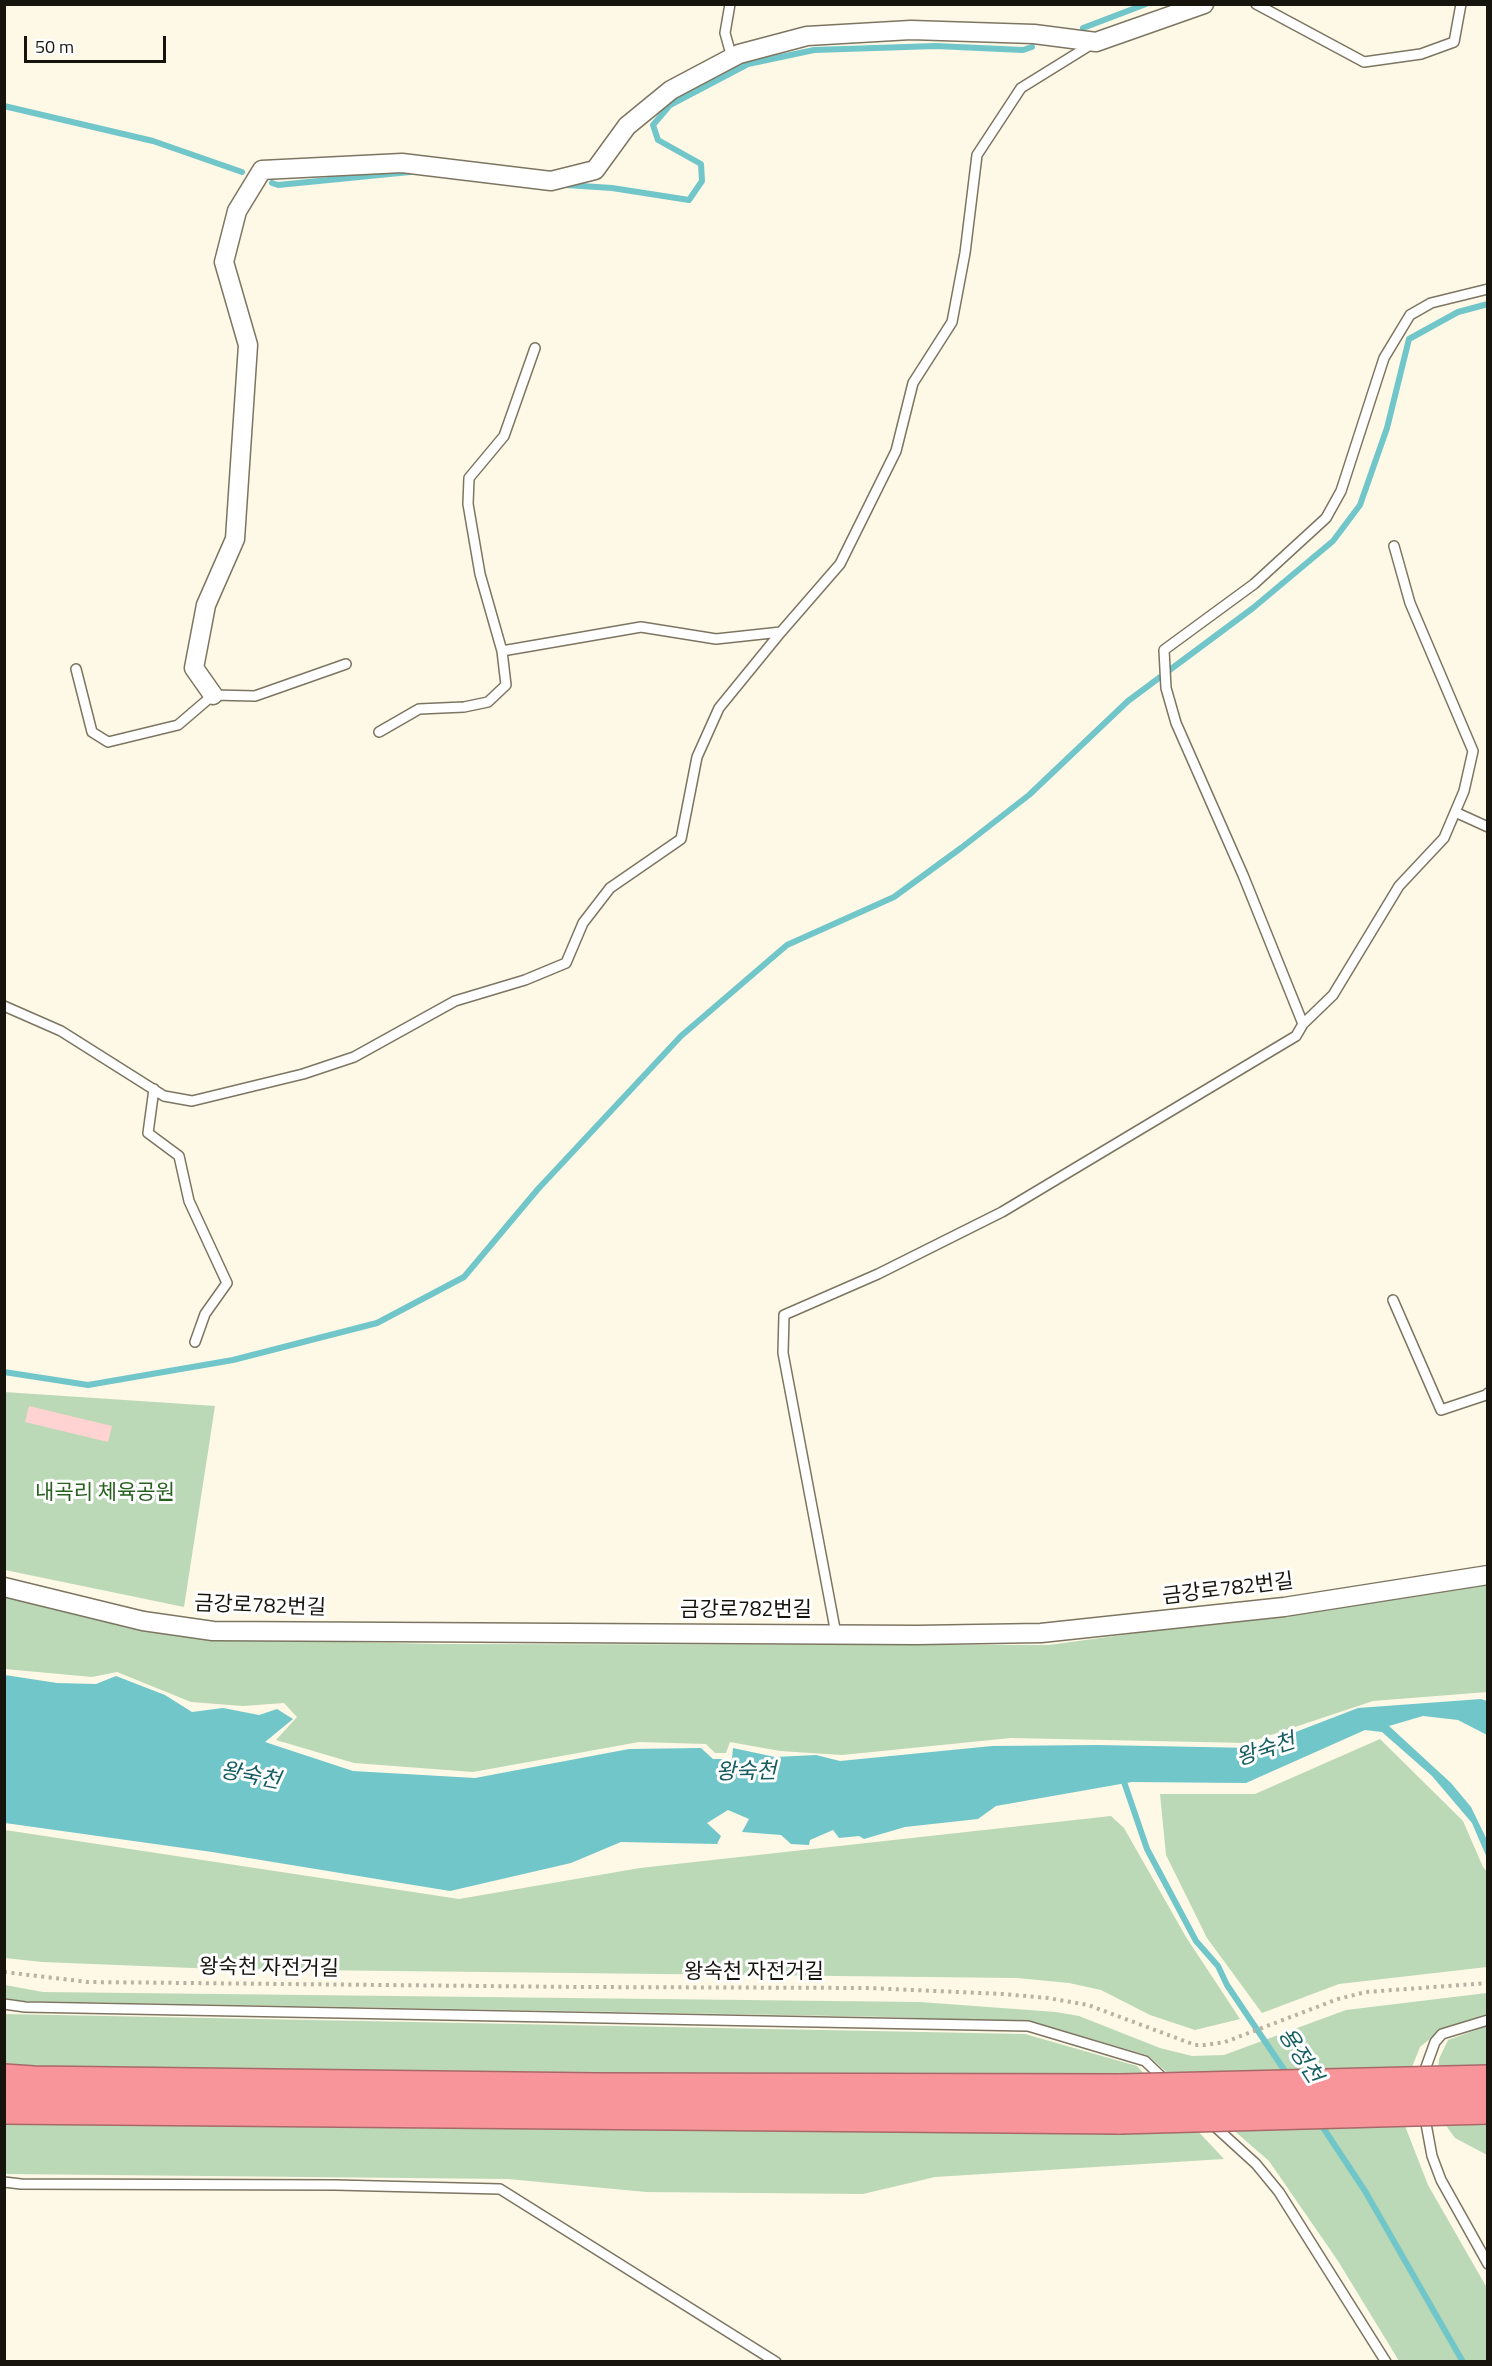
<!DOCTYPE html>
<html>
<head>
<meta charset="utf-8">
<style>
  body { margin:0 }
  #map { position:relative; width:1492px; height:2366px; overflow:hidden; background:#fef8e6; font-family:"Titillium Web",sans-serif }
  canvas { display:block }
  .frame { position:absolute; inset:0; border:6px solid #16140c; pointer-events:none }
  .scale { position:absolute; left:24px; top:36px; width:142px; height:27px; box-sizing:border-box; border:3px solid #16140c; border-top:0; padding-left:8px; font-size:18px; line-height:21px; white-space:nowrap; color:#16140c; -webkit-text-stroke:4px #fff; paint-order:stroke }
</style>
</head>
<body>
<div id="map">
<canvas width="1492" height="2366"></canvas>
<div class="frame"></div>
<div class="scale">50 m</div>
</div>
<script>
const c = document.querySelector('canvas').getContext('2d');
c.lineJoin = 'round';
function fillPath(path, color) {
  c.fillStyle = color;
  c.fill(path, 'evenodd');
}
function toPath(rows) {
  const path = new Path2D();
  for (const r of rows) {
    path.moveTo(r[0], r[1]);
    for (let i = 2; i < r.length; i += 2) path.lineTo(r[i], r[i + 1]);
  }
  return path;
}
function trace(path, color, width, dash) {
  c.strokeStyle = color;
  c.lineWidth = width;
  c.lineCap = dash ? 'butt' : 'round';
  c.setLineDash(dash || []);
  c.stroke(path);
}
function drawText(font, color, halo, rows, align = 'center') {
  c.font = font + ' "Titillium Web","Noto Sans KR",sans-serif';
  c.lineWidth = 6;
  c.setLineDash([]);
  c.textBaseline = 'middle';
  c.strokeStyle = halo;
  c.fillStyle = color;
  for (const [text, x, y, turn = 0] of rows) {
    c.save();
    c.translate(x, y);
    c.rotate((+turn || 0) * Math.PI / 180);
    c.textAlign = isNaN(turn) ? turn : align;
    if (halo) c.strokeText(text, 0, 0);
    c.fillText(text, 0, 0);
    c.restore();
  }
}
const green = toPath([
  [4,1392,215,1406,184,1607,5,1570],
  [1487,1585,1487,1692,1373,1701,1247,1743,1011,1738,842,1755,780,1751,730,1742,726,1753,715,1753,706,1744,639,1742,473,1772,354,1763,276,1740,297,1717,284,1703,243,1706,191,1702,117,1672,92,1677,5,1669,5,1596,203,1639,438,1644,1049,1645],
  [1380,1739,1463,1821,1483,1867,1487,1872,1487,1967,1339,1984,1262,2013,1207,1938,1166,1855,1160,1794,1255,1794],
  [1111,1816,1124,1828,1186,1937,1240,2019,1195,2030,1150,2015,1101,1990,1069,1983,1017,1978,218,1969,42,1962,5,1958,5,1830,459,1899,640,1868],
  [5,1985,43,1992,920,2002,1056,2012,1079,2016,1160,2048,1192,2056,1224,2055,1346,2010,1487,1993,1487,2014,1442,2029,1420,2047,1406,2082,1398,2108,1428,2185,1487,2288,1487,2361,1399,2361,1338,2261,1269,2161,1147,2055,1034,2022,890,2017,23,2001,5,1998],
  [4,2014,1025,2034,1137,2066,1224,2159,935,2177,863,2194,646,2192,508,2179,8,2174,4,2173],
  [1487,2026,1487,2155,1455,2138,1440,2117,1436,2094,1439,2059,1448,2040]
]);
const water = toPath([
  [5,1675,57,1683,96,1684,116,1676,165,1695,192,1712,223,1708,259,1715,277,1709,293,1719,265,1742,353,1771,475,1778,629,1749,701,1748,713,1759,732,1759,733,1748,775,1757,816,1755,840,1761,992,1746,1097,1745,1254,1748,1358,1708,1481,1699,1487,1701,1487,1735,1458,1720,1423,1716,1389,1726,1451,1783,1471,1807,1487,1840,1487,1858,1472,1823,1432,1776,1382,1732,1365,1730,1246,1783,1132,1782,996,1806,978,1819,905,1827,864,1839,859,1836,839,1838,833,1830,810,1840,809,1845,791,1844,781,1835,742,1832,749,1819,728,1810,707,1823,721,1836,717,1844,621,1842,571,1863,450,1891,212,1852,5,1823]
]);
const stream = toPath([
  [1083,28,1146,4],
  [4,106,153,141,242,172],
  [272,183,278,185,410,172],
  [566,185,612,188,689,200,702,181,701,164,658,140,653,125,670,105,748,64,814,50,936,46,1023,50,1032,47],
  [4,1372,88,1385,233,1360,377,1323,464,1277,538,1189,681,1036,787,945,894,897,961,848,1029,795,1128,701,1253,608,1333,541,1360,505,1387,428,1409,339,1458,312,1488,304],
  [1122,1776,1147,1849,1196,1941,1218,1966,1227,1985,1289,2077],
  [1320,2123,1365,2191,1463,2362]
]);
const building = toPath([
  [29,1406,112,1426,108,1442,25,1422]
]);
const path = toPath([
  [4,1972,88,1982,580,1987,868,1988,1003,1994,1048,1998,1088,2005,1171,2036,1195,2045,1205,2045,1225,2042,1338,1999,1366,1992,1488,1983]
]);
const lane = toPath([
  [730,4,725,33,732,58],
  [1256,4,1364,62,1421,54,1454,42,1461,4],
  [502,651,641,627,716,639,781,632],
  [76,669,92,732,108,742,178,725,213,695,255,696,346,664],
  [379,732,419,709,464,707,488,702,506,685,502,651,480,574,468,504,469,478,504,436,535,348],
  [1455,812,1488,827],
  [4,1006,61,1031,164,1096,192,1101,303,1074,354,1057,455,1001,525,980,566,963,583,923,610,888,681,839,697,757,719,708,781,632,840,564,896,451,913,383,952,322,965,253,977,155,1021,88,1092,44],
  [1303,1024,1333,995,1399,886,1444,838,1464,791,1473,751,1410,603,1394,546],
  [154,1089,148,1133,179,1156,189,1201,227,1283,205,1314,195,1342],
  [1393,1300,1441,1410,1486,1395,1488,1393],
  [836,1634,783,1353,784,1315,878,1274,1002,1212,1296,1036,1303,1024,1243,875,1176,723,1166,688,1164,650,1254,584,1326,518,1341,491,1384,358,1410,315,1431,303,1488,289],
  [4,2004,25,2007,1028,2026,1145,2061,1166,2081],
  [1422,2078,1435,2042,1442,2034,1488,2020],
  [1424,2113,1432,2156,1441,2180,1488,2264],
  [1211,2123,1256,2164,1279,2192,1386,2362],
  [4,2182,21,2184,335,2185,500,2189,776,2362]
]);
const street = toPath([
  [213,695,194,668,206,605,235,539,248,345,224,262,237,211,262,170,402,163,551,181,595,170,627,126,671,90,739,54,807,36,911,30,1034,34,1096,42,1204,4],
  [4,1587,143,1621,213,1631,917,1635,1041,1633,1284,1607,1488,1575]
]);
const highway = toPath([
  [4,2081,33,2083,596,2090,1121,2091],
  [4,2107,1120,2117]
]);
const highwayBridge = toPath([
  [1121,2091,1488,2082],
  [1120,2117,1488,2107]
]);
const parkNames = [
  ["내곡리 체육공원",105,1494]
];
const streetNames = [
  ["금강로782번길",1228,1590,-7],
  ["금강로782번길",260,1607,2],
  ["금강로782번길",746,1611],
  ["왕숙천 자전거길",269,1969,1],
  ["왕숙천 자전거길",754,1973]
];
const waterNames = [
  ["왕숙천",1266,1751,-18],
  ["왕숙천",746,1773,-1],
  ["왕숙천",250,1777,11],
  ["용정천",1299,2056,57]
];
fillPath(green, '#bbd9b6');
fillPath(water, '#71c6ca');
trace(stream, '#71c6ca', 6);
fillPath(building, '#ffd3d1');
trace(lane, '#7c7561', 12);
trace(street, '#7c7561', 21);
trace(highway, '#a96868', 36);
trace(path, '#b7b3a4', 4, [3, 4.5]);
trace(lane, '#fff', 9);
trace(street, '#fff', 18);
trace(highway, '#f8959a', 33);
trace(highwayBridge, '#a96868', 36, []);
trace(highwayBridge, '#f8959a', 33);
drawText('21px', '#28601f', '#fff', parkNames);
drawText('21px', '#16140c', '#fff', streetNames);
drawText('italic 22px', '#155d61', '#fff', waterNames);
</script>
</body>
</html>
